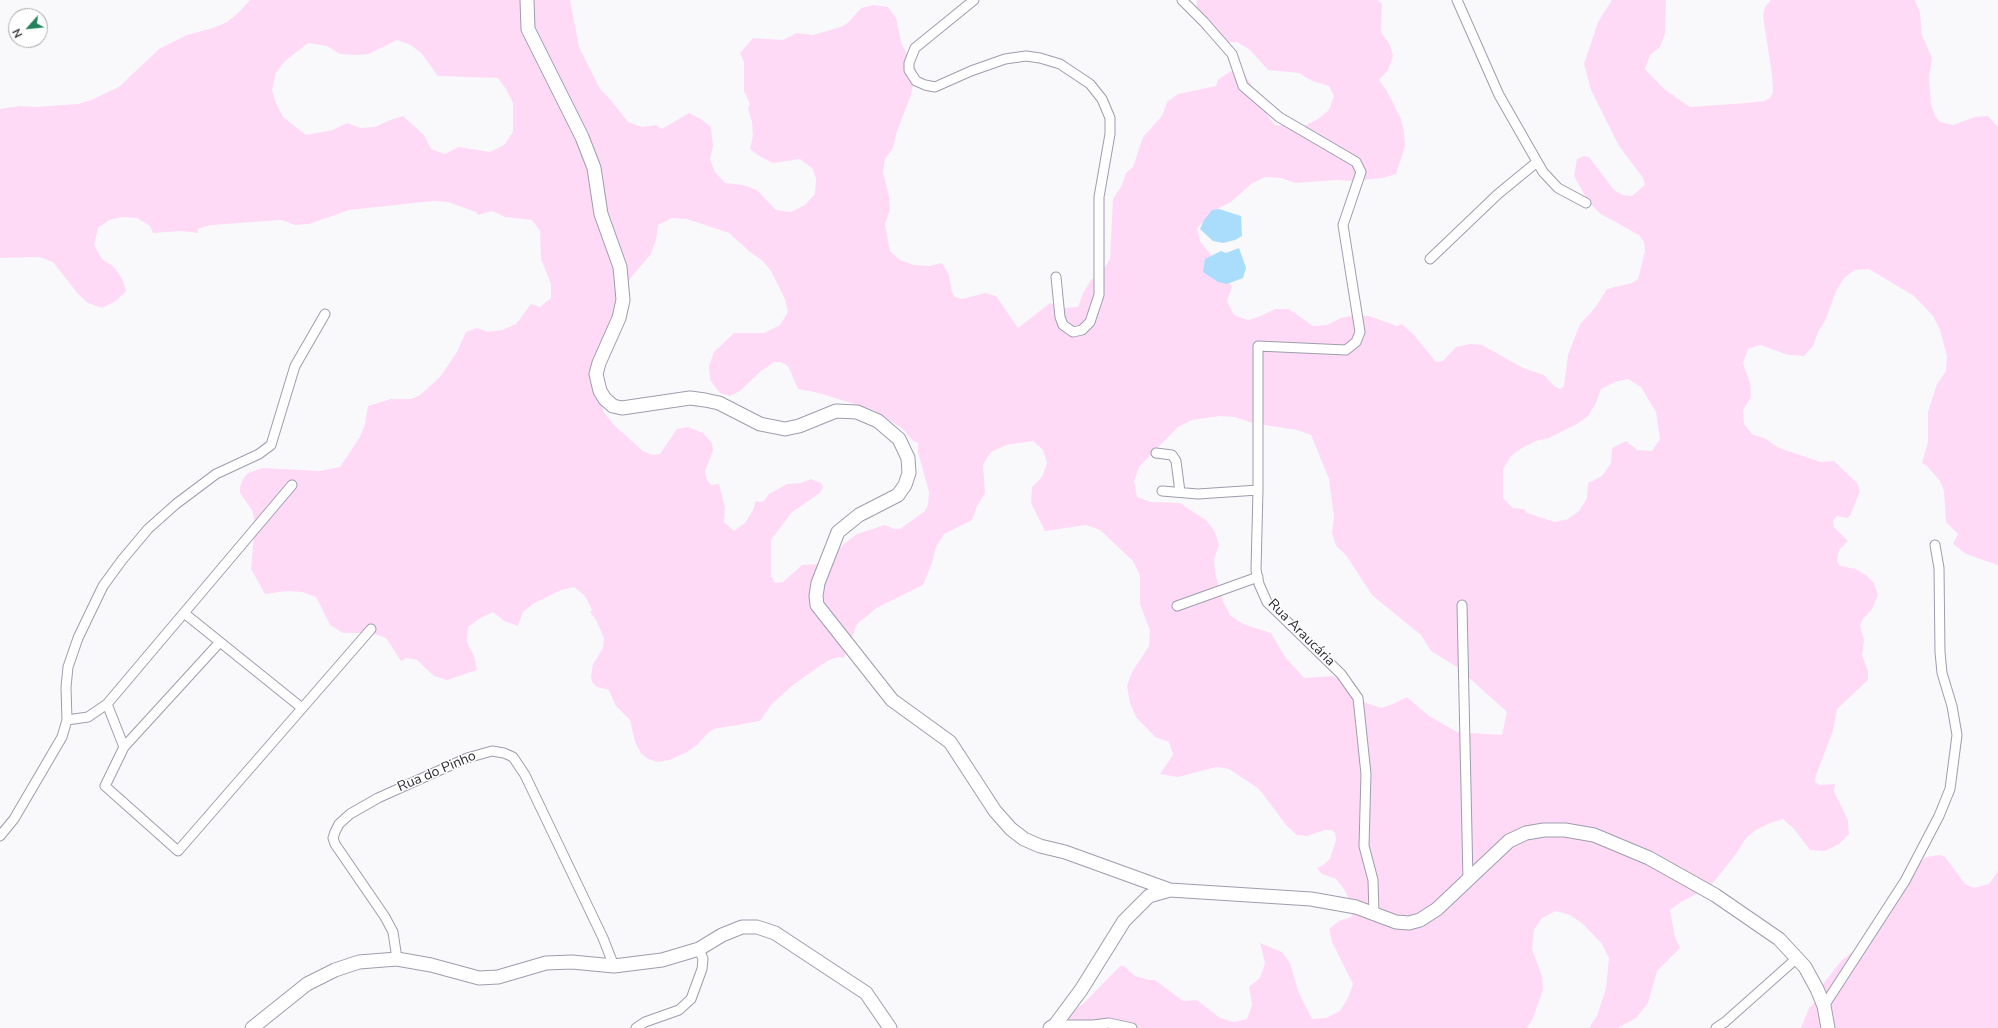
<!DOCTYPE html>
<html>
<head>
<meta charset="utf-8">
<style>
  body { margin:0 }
  #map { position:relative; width:1998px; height:1028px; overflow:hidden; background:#f9f9fc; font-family:"Nunito Sans",sans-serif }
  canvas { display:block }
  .north { position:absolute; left:8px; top:8px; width:40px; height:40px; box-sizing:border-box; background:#fff; border:1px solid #aaaaad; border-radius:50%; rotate:243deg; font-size:11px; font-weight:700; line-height:16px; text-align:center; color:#2b2b32 }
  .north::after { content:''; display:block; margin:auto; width:14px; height:18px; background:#1f835d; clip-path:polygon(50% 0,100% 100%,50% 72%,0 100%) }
</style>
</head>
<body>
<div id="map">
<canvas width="1998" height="1028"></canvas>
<div class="north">N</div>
</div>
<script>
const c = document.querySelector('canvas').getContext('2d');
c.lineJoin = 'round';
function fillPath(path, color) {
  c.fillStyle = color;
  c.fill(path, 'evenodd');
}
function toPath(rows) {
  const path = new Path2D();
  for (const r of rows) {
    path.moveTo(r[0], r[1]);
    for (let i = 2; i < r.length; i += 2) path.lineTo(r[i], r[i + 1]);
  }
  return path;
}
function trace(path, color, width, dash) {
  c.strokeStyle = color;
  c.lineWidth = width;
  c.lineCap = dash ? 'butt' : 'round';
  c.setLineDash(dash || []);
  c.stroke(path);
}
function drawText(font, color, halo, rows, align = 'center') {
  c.font = font + ' "Nunito Sans",sans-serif';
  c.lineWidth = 3;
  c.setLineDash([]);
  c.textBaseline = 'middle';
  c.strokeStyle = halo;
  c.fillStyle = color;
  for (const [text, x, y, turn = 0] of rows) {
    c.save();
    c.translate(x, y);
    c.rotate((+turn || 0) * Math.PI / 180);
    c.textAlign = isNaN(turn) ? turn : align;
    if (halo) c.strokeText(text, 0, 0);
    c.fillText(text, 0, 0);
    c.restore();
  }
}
const green = toPath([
  [250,0,570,0,579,47,600,89,610,99,628,122,642,127,656,125,662,129,689,113,701,119,711,127,713,146,710,159,715,172,725,183,743,185,757,190,776,210,791,212,805,205,815,194,816,179,813,169,800,159,773,163,761,157,750,149,753,135,752,122,748,109,750,104,744,91,744,62,740,53,753,38,783,40,797,33,813,35,841,27,849,22,861,8,874,5,888,7,896,18,902,45,916,69,911,95,896,134,893,148,885,159,883,172,889,196,890,210,885,224,890,251,900,260,914,265,929,266,942,263,949,275,952,292,955,297,962,299,985,293,996,296,1018,328,1050,303,1064,308,1078,307,1083,293,1091,280,1102,272,1110,259,1113,199,1121,187,1126,173,1133,167,1143,137,1162,116,1167,102,1178,94,1216,86,1218,80,1231,71,1245,76,1253,87,1267,115,1275,125,1304,126,1318,119,1329,110,1334,96,1329,86,1312,81,1299,73,1268,70,1250,50,1237,42,1222,43,1214,34,1202,29,1196,17,1197,0,1378,0,1382,4,1381,32,1390,45,1393,56,1388,70,1379,80,1387,91,1401,119,1404,132,1405,146,1396,174,1383,178,1352,181,1337,180,1295,183,1281,178,1265,177,1251,184,1231,202,1217,209,1197,228,1200,241,1225,273,1232,287,1227,301,1234,315,1248,320,1261,316,1275,309,1289,309,1313,326,1327,325,1341,318,1354,315,1369,316,1397,326,1402,324,1414,335,1436,362,1443,361,1456,347,1470,344,1482,345,1523,368,1544,375,1554,386,1560,389,1564,386,1568,355,1580,324,1595,308,1607,289,1632,283,1638,279,1645,251,1644,242,1639,235,1601,214,1589,203,1574,176,1577,159,1584,156,1589,157,1614,190,1623,195,1632,196,1645,185,1643,178,1619,146,1591,90,1584,64,1598,22,1612,0,1666,0,1665,33,1660,47,1650,55,1645,69,1664,89,1690,107,1747,103,1764,101,1770,98,1773,92,1772,75,1763,16,1765,7,1771,0,1915,0,1920,13,1922,35,1932,58,1929,78,1931,104,1935,116,1940,122,1953,125,1975,117,1988,116,1998,127,1998,565,1966,554,1953,544,1958,534,1946,522,1944,491,1940,481,1927,466,1922,463,1928,442,1928,412,1937,384,1946,371,1947,356,1940,330,1933,316,1914,296,1869,269,1855,270,1844,278,1836,291,1826,319,1818,332,1813,346,1804,356,1788,355,1760,345,1748,349,1743,363,1750,383,1751,397,1743,410,1744,424,1752,434,1766,439,1779,448,1821,462,1834,461,1857,483,1860,491,1850,516,1847,518,1837,516,1833,521,1834,527,1848,541,1839,550,1837,561,1840,566,1856,569,1867,576,1874,583,1878,595,1872,609,1862,620,1860,626,1864,640,1862,655,1868,671,1868,680,1837,709,1833,731,1816,775,1815,782,1820,785,1835,784,1834,792,1848,820,1849,834,1839,844,1825,851,1810,850,1794,829,1783,819,1770,823,1756,830,1746,838,1736,854,1709,888,1681,902,1670,910,1675,937,1680,948,1657,971,1648,1003,1636,1018,1618,1028,1589,1028,1597,1016,1606,988,1609,958,1602,944,1583,924,1570,915,1556,911,1542,918,1534,930,1532,949,1542,976,1543,990,1533,1018,1527,1028,1051,1028,1084,1003,1120,966,1124,966,1135,976,1149,980,1155,980,1183,1001,1197,1000,1220,1018,1234,1022,1247,1019,1252,1005,1249,987,1260,978,1265,963,1260,943,1282,952,1290,963,1298,991,1312,1019,1326,1018,1340,1011,1348,998,1353,984,1332,942,1329,929,1339,921,1352,917,1351,903,1344,889,1336,879,1322,874,1317,868,1322,866,1330,859,1336,840,1335,833,1332,830,1325,830,1307,836,1297,835,1287,826,1259,789,1229,769,1216,767,1178,777,1160,774,1173,755,1169,742,1155,737,1136,717,1130,703,1127,686,1132,672,1149,646,1150,631,1140,604,1140,575,1133,561,1100,530,1086,525,1045,531,1031,503,1032,487,1042,477,1047,463,1043,450,1033,441,1006,445,991,452,983,465,985,493,977,506,972,520,944,534,936,547,932,563,923,585,878,607,857,624,844,658,838,657,827,661,793,685,771,705,760,721,714,729,708,733,697,745,687,752,669,760,658,762,648,759,641,753,635,742,630,720,615,705,609,690,597,687,592,682,591,677,593,664,603,648,604,638,596,620,590,612,592,610,585,596,574,587,561,590,533,604,523,612,518,626,504,621,493,612,479,619,468,627,467,642,474,656,477,670,447,680,434,676,417,660,406,658,401,661,386,638,372,633,343,633,330,625,316,597,302,592,287,591,265,594,251,569,255,523,252,510,240,493,240,487,243,479,248,473,263,468,320,471,340,467,360,437,365,424,368,406,391,399,411,399,420,395,440,377,457,352,466,332,477,328,488,332,502,330,516,324,531,304,540,307,551,298,551,284,541,259,540,231,532,220,505,217,492,211,478,215,476,212,448,202,433,201,349,210,309,224,295,225,281,220,211,225,198,229,198,233,181,231,153,233,150,226,137,218,122,217,109,220,98,228,94,245,102,259,114,267,122,278,126,291,116,301,102,308,88,303,78,294,53,262,39,257,0,258,0,109,20,106,36,107,78,104,91,100,119,87,159,49,187,35,213,28,227,22,238,13],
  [397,40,411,45,422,54,438,76,498,78,506,89,513,103,513,132,504,145,490,152,459,147,445,154,431,149,424,135,403,116,390,120,375,127,361,128,347,123,333,130,306,135,283,117,276,103,272,90,276,73,285,61,308,43,327,46,340,54,355,55,369,54],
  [672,218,687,219,729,233,750,252,763,261,771,271,785,299,788,312,780,325,764,333,734,333,714,352,709,366,710,380,720,393,730,396,740,391,760,372,774,362,781,362,788,366,798,389,819,393,873,410,903,429,913,441,918,443,918,452,929,492,928,505,925,511,900,529,894,529,885,525,857,534,845,543,827,561,820,564,802,565,783,582,775,583,771,576,771,540,792,512,820,493,823,487,821,483,811,479,801,483,787,484,769,494,764,501,760,502,756,501,753,510,745,523,734,531,724,522,725,507,719,484,711,485,707,480,705,471,713,451,712,443,703,433,688,427,677,429,660,454,652,455,643,451,614,425,603,411,602,386,609,344,624,288,633,275,651,254,656,240,658,225],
  [1628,379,1641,387,1656,412,1660,439,1652,451,1637,450,1626,441,1612,448,1611,463,1602,476,1588,483,1587,498,1579,511,1568,519,1555,522,1527,513,1524,509,1513,508,1503,498,1503,469,1511,456,1522,448,1536,441,1549,438,1577,424,1588,416,1596,403,1601,389,1615,382],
  [1219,416,1235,417,1252,423,1297,430,1311,435,1329,479,1334,517,1332,533,1336,546,1346,555,1372,595,1421,635,1431,651,1457,667,1507,712,1502,735,1457,732,1429,716,1407,697,1393,704,1381,708,1352,698,1346,684,1333,676,1304,678,1286,658,1271,633,1243,624,1230,615,1223,601,1215,573,1214,559,1219,545,1215,532,1207,521,1180,503,1151,502,1137,497,1134,481,1139,467,1178,427,1192,420],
  [1939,855,1945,857,1965,884,1974,888,1989,884,1998,871,1998,1028,1801,1028,1809,1008,1819,998,1823,984,1841,961,1873,936,1911,871,1926,857]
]);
const water = toPath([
  [1219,209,1241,216,1242,236,1235,240,1223,243,1213,241,1200,229,1204,220,1212,210],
  [1239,248,1246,268,1243,278,1227,284,1218,282,1203,272,1205,259,1221,251,1226,253]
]);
const street = toPath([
  [974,0,915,48,909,63,909,70,916,81,925,85,935,87,971,71,1005,59,1026,56,1040,58,1060,64,1090,84,1102,99,1110,118,1110,134,1099,197,1099,295,1090,322,1082,330,1073,332,1063,325,1060,317,1056,277],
  [1182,0,1204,22,1232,54,1243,86,1279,117,1356,162,1361,172,1343,225,1360,332,1356,342,1346,350,1258,346,1258,490,1256,570,1259,584,1267,602,1341,674,1358,698,1366,774,1364,846,1373,880,1374,914],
  [1457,0,1499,95,1543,172,1558,188,1586,203],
  [1430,259,1498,194,1537,162],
  [1156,453,1172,455,1176,461,1180,492],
  [1162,491,1198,494,1258,490],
  [1462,605,1468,880],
  [1177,606,1258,577],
  [184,613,302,708],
  [107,704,124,747,105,786,178,851,371,629],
  [67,720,88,717,107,704,292,485],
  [124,747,220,642],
  [0,836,14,819,62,737,67,720,66,687,68,667,78,638,103,586,122,560,148,529,176,504,216,474,259,454,271,445,295,366,325,314],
  [397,959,393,932,385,917,335,844,333,838,335,832,339,824,350,814,378,798,467,758,492,751,504,753,513,757,525,775,603,938,614,966],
  [1824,1006,1905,881,1939,816,1950,789,1957,735,1952,706,1942,673,1940,652,1939,568,1935,545],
  [1055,1025,1093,1025,1109,1023,1132,1028],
  [636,1028,645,1022,679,1010,691,999,702,969,703,959,699,949],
  [1716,1028,1725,1022,1797,958]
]);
const secondary = toPath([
  [527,0,528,29,582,137,594,168,601,214,620,267,623,300,619,318,599,363,596,374,600,391,605,399,613,406,622,408,690,398,705,400,719,403,760,424,785,429,799,426,836,411,857,412,878,421,899,439,908,458,909,473,905,485,898,495,859,515,838,532,818,583,816,596,817,605,892,700,950,742,995,811,1011,829,1024,839,1040,846,1065,852,1170,890],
  [252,1028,307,984,335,970,359,962,397,959,431,965,479,978,498,977,546,963,572,962,614,966,662,960,699,949,722,935,742,927,757,927,775,933,866,993,890,1028],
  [1050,1028,1055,1025,1081,990,1124,921,1149,896,1170,890,1311,899,1356,907,1396,922,1409,923,1420,920,1437,909,1509,841,1526,833,1544,830,1565,830,1594,835,1649,858,1715,895,1779,939,1805,967,1817,989,1824,1006,1828,1028]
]);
const streetNames = [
  ["Rua Araucária",1301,633,45],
  ["Rua do Pinho",437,772,-23]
];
fillPath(green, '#fedaf7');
fillPath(water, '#aadcfb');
trace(street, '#9d9dae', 11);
trace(secondary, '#9d9dae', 15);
trace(street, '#fff', 9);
trace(secondary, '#fff', 13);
drawText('14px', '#2b2b32', '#fff', streetNames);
</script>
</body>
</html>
